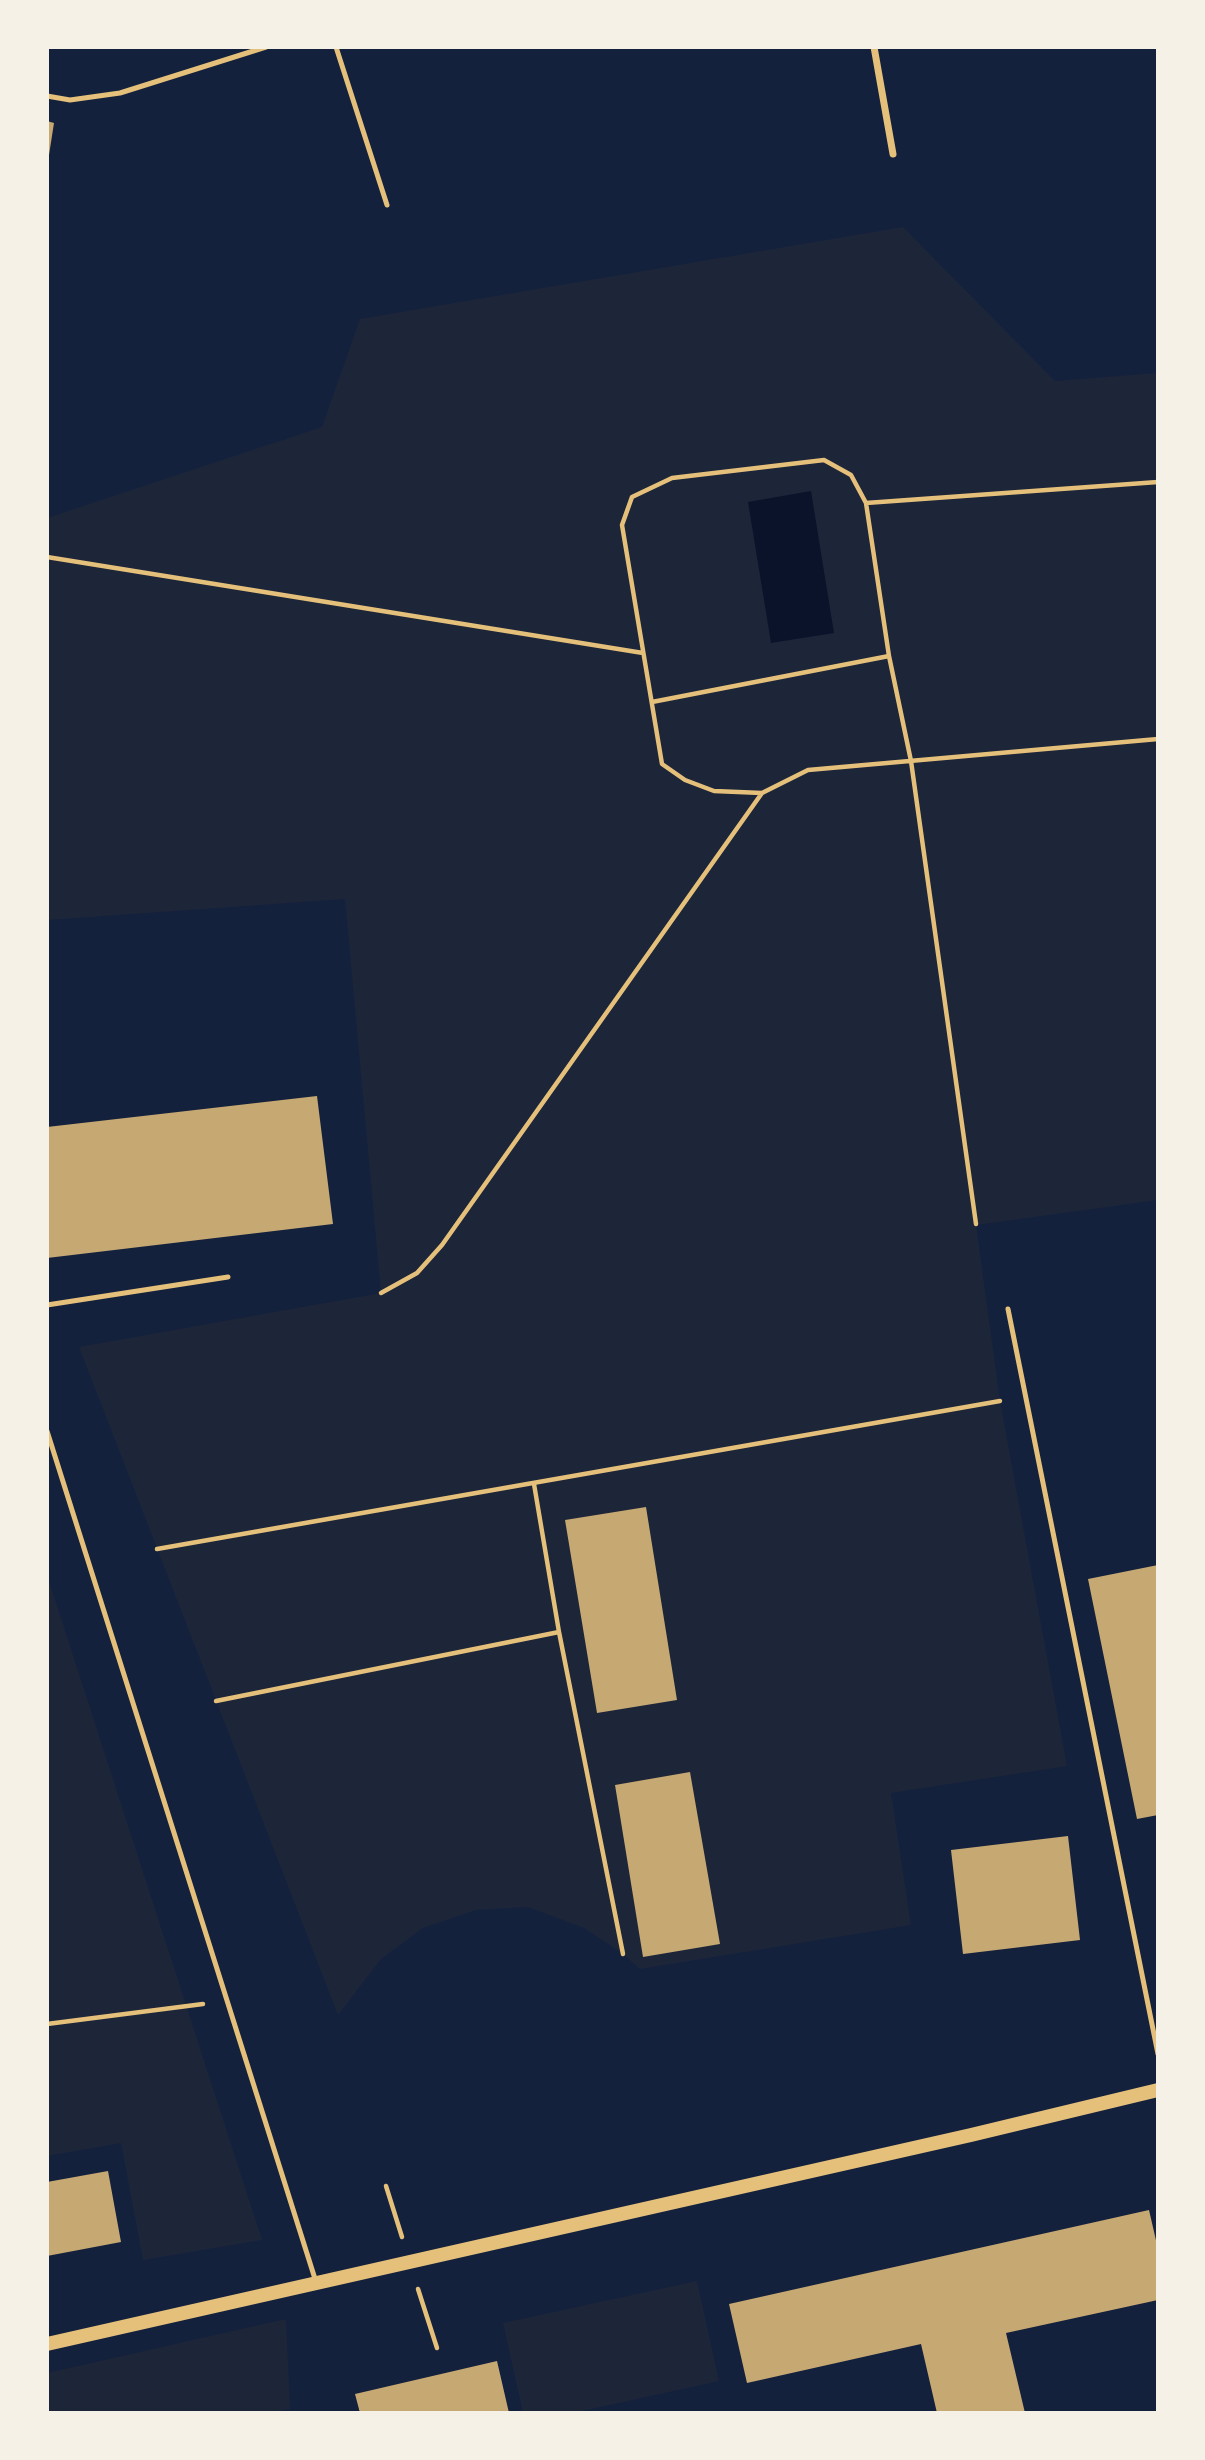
<!DOCTYPE html>
<html>
<head>
<meta charset="utf-8">
<style>
  body { margin:0 }
  #map { position:relative; width:1205px; height:2460px; overflow:hidden; background:#14213d; font-family:Montserrat,sans-serif }
  canvas { display:block }
  .frame { position:absolute; inset:0; border:49px solid #f6f1e7; pointer-events:none }
</style>
</head>
<body>
<div id="map">
<canvas width="1205" height="2460"></canvas>
<div class="frame"></div>
</div>
<script>
const c = document.querySelector('canvas').getContext('2d');
c.lineJoin = 'round';
function fillPath(path, color) {
  c.fillStyle = color;
  c.fill(path, 'evenodd');
}
function toPath(rows) {
  const path = new Path2D();
  for (const r of rows) {
    path.moveTo(r[0], r[1]);
    for (let i = 2; i < r.length; i += 2) path.lineTo(r[i], r[i + 1]);
  }
  return path;
}
function trace(path, color, width, dash) {
  c.strokeStyle = color;
  c.lineWidth = width;
  c.lineCap = dash ? 'butt' : 'round';
  c.setLineDash(dash || []);
  c.stroke(path);
}
const green = toPath([
  [903,227,1055,381,1158,373,1158,1200,976,1225,1000,1401,1067,1766,891,1793,911,1925,640,1969,623,1954,584,1928,528,1907,476,1910,423,1928,381,1959,338,2015,79,1347,381,1293,345,899,47,920,47,518,322,427,360,319],
  [47,1575,262,2240,143,2260,121,2143,47,2156],
  [697,2281,719,2381,573,2413,523,2413,503,2323],
  [286,2319,290,2409,266,2413,47,2413,47,2373]
]);
const water = toPath([
  [811,491,834,633,771,643,748,502]
]);
const building = toPath([
  [47,121,54,123,49,155,47,155],
  [317,1096,333,1224,47,1258,47,1127],
  [646,1507,677,1700,597,1713,565,1520],
  [1158,1565,1158,1815,1137,1819,1088,1579],
  [690,1772,720,1944,643,1957,615,1785],
  [1068,1836,1080,1940,963,1954,951,1850],
  [108,2171,121,2242,47,2256,47,2182],
  [1149,2210,1158,2249,1158,2300,1006,2333,1025,2413,937,2413,921,2344,747,2383,729,2304],
  [497,2361,509,2413,360,2413,355,2394]
]);
const path = toPath([
  [47,557,643,653],
  [652,702,889,656],
  [762,793,714,791,685,780,662,764,622,525,632,497,672,478,824,460,851,475,866,503],
  [976,1224,911,761,889,656,866,503,1158,482],
  [381,1293,417,1273,442,1245,762,793,808,770,1158,739],
  [534,1484,559,1632,623,1954],
  [157,1549,1000,1401],
  [216,1701,559,1632],
  [47,2024,203,2004],
  [386,2186,402,2237],
  [418,2289,437,2348]
]);
const service = toPath([
  [336,47,387,205],
  [47,96,70,100,120,93,266,47],
  [47,1305,228,1277],
  [1008,1309,1158,2054],
  [47,1431,316,2282]
]);
const minor = toPath([
  [874,47,893,154]
]);
const secondary = toPath([
  [47,2344,971,2135,1158,2090]
]);
fillPath(green, '#1d2539');
fillPath(water, '#0b132b');
fillPath(building, '#c6a872');
trace(path, '#e5c07b', 4.5);
trace(service, '#e5c07b', 5);
trace(minor, '#e5c07b', 7);
trace(secondary, '#e5c07b', 14);
</script>
</body>
</html>
